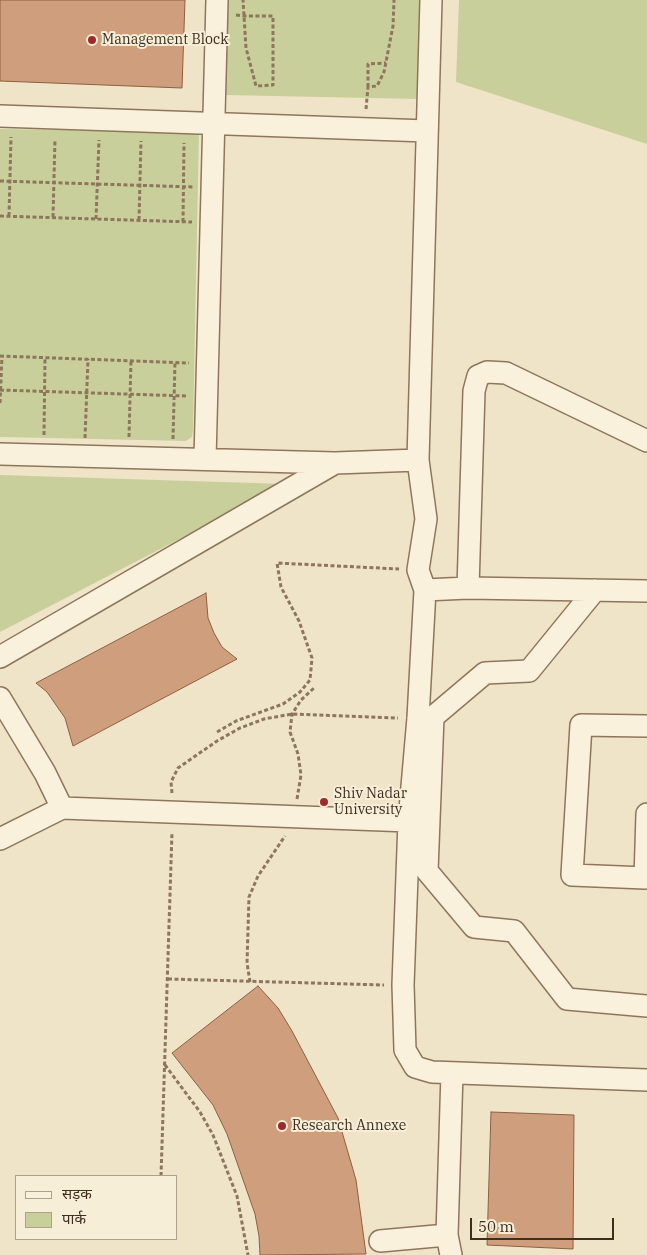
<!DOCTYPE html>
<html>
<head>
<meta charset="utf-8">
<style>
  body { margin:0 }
  #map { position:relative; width:647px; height:1255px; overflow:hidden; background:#f0e4c8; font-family:"IBM Plex Serif","Noto Sans Devanagari",serif }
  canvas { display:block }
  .legend { position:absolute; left:15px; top:1175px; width:162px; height:65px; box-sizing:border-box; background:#f7eed8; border:1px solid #ada18e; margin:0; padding:6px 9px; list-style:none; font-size:15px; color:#3d2e20 }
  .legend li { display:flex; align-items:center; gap:10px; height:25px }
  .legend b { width:25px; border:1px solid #ada18e }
  .scale { position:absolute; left:470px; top:1218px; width:144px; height:22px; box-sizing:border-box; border:2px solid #3d2e20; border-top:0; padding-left:6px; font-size:15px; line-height:18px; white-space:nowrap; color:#3d2e20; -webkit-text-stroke:4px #f7eed8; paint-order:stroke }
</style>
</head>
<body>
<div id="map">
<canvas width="647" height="1255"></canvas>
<ul class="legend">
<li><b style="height:6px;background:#faf1dc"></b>सड़क</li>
<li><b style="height:14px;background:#c9cf9b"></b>पार्क</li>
</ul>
<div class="scale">50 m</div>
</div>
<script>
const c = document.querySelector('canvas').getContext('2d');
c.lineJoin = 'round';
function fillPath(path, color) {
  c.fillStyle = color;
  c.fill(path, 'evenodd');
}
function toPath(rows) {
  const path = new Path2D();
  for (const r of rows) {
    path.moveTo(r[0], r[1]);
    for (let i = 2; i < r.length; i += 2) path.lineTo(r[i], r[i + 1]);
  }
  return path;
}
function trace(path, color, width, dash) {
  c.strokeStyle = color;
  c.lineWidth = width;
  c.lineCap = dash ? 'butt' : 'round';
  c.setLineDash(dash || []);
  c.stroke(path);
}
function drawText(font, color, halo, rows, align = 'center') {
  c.font = font + ' "IBM Plex Serif",serif';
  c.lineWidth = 4;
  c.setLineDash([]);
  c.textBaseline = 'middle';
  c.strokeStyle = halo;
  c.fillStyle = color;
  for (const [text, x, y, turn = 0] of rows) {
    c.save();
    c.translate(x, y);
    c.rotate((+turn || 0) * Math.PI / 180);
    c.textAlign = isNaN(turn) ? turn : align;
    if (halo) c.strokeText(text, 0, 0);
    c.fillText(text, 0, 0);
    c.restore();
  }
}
const green = toPath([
  [227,0,420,0,419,99,225,95],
  [459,0,647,0,647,144,456,82],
  [0,129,199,132,193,430,192,437,186,441,0,437],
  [0,475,286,484,0,632]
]);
const building = toPath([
  [0,0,185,0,182,88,0,81,0,0],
  [206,593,208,618,214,633,222,647,237,659,73,746,65,718,47,692,36,683,206,593],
  [258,986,278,1008,292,1031,338,1118,356,1180,366,1254,260,1255,259,1236,255,1214,227,1134,213,1105,172,1053,258,986],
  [491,1112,574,1115,573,1249,487,1245,491,1112]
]);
const path = toPath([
  [236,15,244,16,273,16,273,85,256,86,246,48,243,0],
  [368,87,368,64,386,63],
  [366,109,368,87,377,86,384,72,393,26,394,0],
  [0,181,194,187],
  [0,216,192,222],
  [9,216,11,137],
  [53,217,55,139],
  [96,219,99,140],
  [139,220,141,141],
  [183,222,184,143],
  [0,356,189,363],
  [0,390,187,396],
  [0,403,2,356],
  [44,435,45,358],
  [129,437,131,360],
  [85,438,88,359],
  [173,439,175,362],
  [217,732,236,721,283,704,300,692,310,680,312,658,299,621,281,587,277,563,399,569],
  [172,793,171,782,178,768,217,741,240,728,264,719,292,714,398,718],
  [297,799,301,775,298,754,290,732,292,714,301,700,314,688],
  [168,979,384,985],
  [250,982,247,963,249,897,258,876,285,836],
  [165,1065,200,1112,213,1135,237,1196,248,1255],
  [161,1176,172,832]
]);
const minor = toPath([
  [431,0,418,460,426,519,418,570,425,590,418,718,409,821,403,985,405,1050,415,1067,432,1072,647,1080],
  [0,116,427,131],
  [0,454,335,463,418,460],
  [205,459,217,0],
  [468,588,474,391,478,376,487,372,506,373,647,441],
  [425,590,468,588,647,591],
  [595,590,529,671,485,673,433,717,427,871,474,927,514,931,567,999,647,1006],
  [0,657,335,463],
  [0,698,45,773,62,808],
  [647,726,581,725,572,875,645,878,647,814],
  [0,839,62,808,409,821],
  [380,1241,447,1235],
  [451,1255,447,1235,452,1073]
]);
const markers = [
  [92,40,5,"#9e2a2b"],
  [324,802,5,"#9e2a2b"],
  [282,1126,5,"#9e2a2b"]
];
const poiNames = [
  ["Management Block",102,40],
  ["Shiv Nadar",334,794],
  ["University",334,810],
  ["Research Annexe",292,1126]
];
fillPath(green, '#c9cf9b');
fillPath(building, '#cf9f7d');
trace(building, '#8d5f41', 1);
trace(minor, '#8d765c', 24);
trace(path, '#8d765c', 3, [4, 2.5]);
trace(minor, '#faf1dc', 21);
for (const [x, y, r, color] of markers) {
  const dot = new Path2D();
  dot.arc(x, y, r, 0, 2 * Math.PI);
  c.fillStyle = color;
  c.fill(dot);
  trace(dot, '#f7eed8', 2);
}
drawText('14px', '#3d2e20', '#f7eed8', poiNames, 'left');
</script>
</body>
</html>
